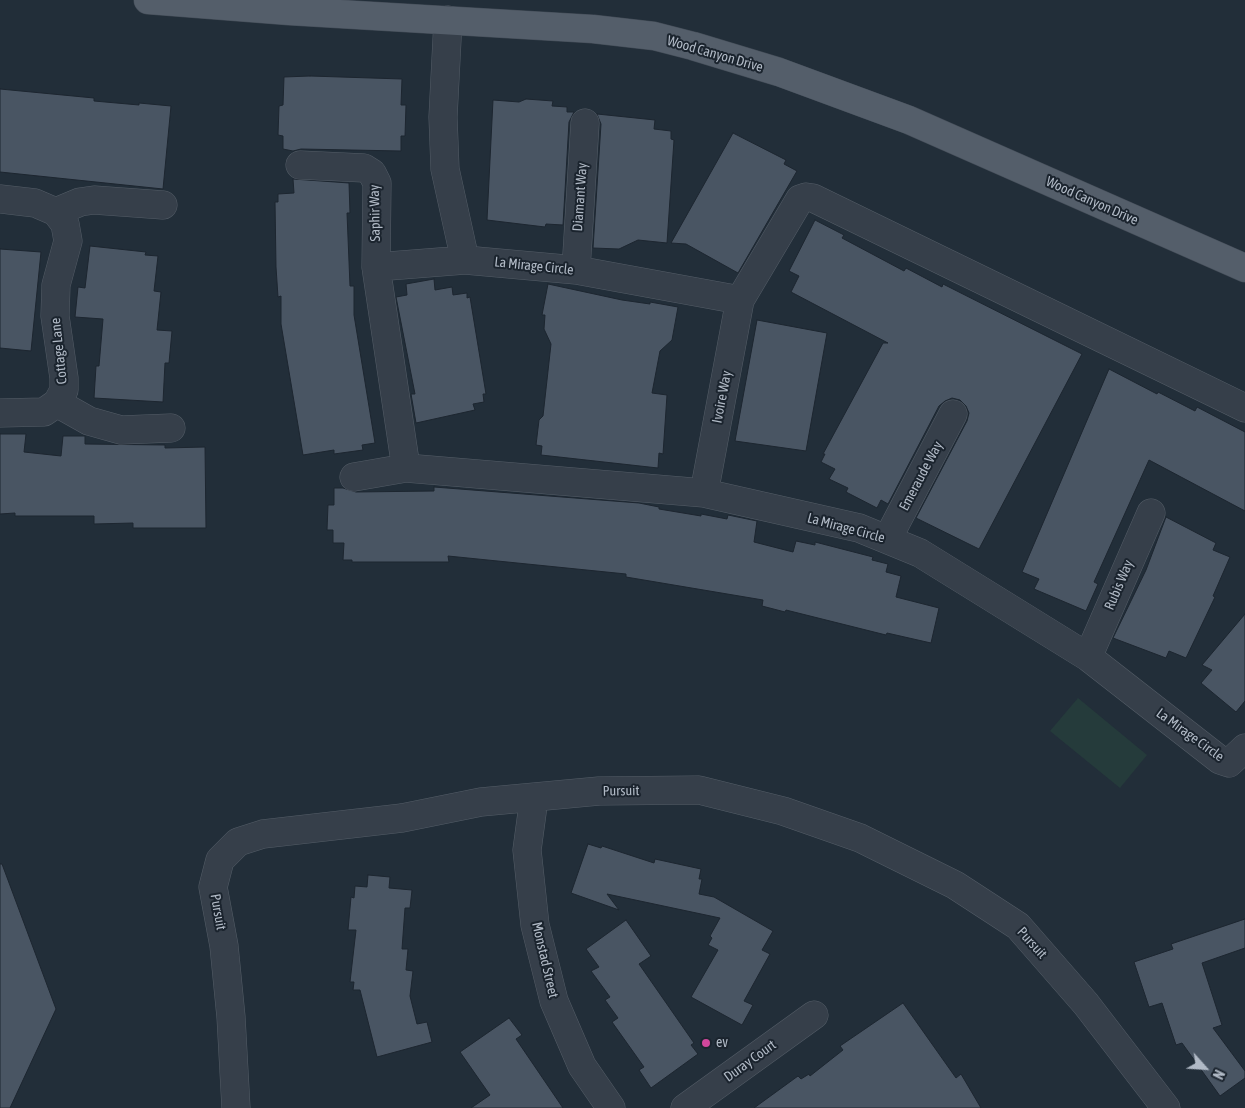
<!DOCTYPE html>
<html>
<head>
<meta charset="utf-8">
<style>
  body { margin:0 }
  #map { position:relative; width:1245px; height:1108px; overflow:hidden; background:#222e39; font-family:"Asap Condensed",sans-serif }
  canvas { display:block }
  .north { position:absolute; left:1180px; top:1043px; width:50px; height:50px; -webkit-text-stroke:4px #1b242e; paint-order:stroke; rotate:116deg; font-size:14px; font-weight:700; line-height:20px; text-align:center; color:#b1bac6 }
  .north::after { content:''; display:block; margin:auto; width:18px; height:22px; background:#b1bac6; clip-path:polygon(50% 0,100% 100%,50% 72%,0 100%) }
</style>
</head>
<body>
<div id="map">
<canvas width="1245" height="1108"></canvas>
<div class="north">N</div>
</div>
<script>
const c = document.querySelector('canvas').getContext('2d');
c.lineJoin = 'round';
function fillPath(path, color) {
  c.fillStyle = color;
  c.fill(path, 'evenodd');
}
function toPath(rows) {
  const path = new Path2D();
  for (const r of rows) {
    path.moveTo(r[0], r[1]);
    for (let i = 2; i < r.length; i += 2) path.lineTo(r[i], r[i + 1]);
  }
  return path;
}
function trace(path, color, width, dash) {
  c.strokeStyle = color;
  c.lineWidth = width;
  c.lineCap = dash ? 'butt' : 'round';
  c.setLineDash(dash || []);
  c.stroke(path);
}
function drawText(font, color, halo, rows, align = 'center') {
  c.font = font + ' "Asap Condensed",sans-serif';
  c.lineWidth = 4;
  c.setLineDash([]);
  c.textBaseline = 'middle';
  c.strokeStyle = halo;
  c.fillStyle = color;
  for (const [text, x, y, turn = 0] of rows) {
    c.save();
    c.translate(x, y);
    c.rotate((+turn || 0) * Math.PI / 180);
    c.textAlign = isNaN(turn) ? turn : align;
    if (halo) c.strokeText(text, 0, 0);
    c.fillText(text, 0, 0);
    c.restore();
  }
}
const green = toPath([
  [1078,698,1147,755,1120,788,1050,731]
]);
const building = toPath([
  [310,76,402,79,401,105,406,105,405,136,401,136,401,151,301,149,293,151,283,149,283,136,278,135,279,106,283,105,284,77,310,76],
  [0,89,94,98,94,101,139,105,139,103,171,106,163,189,0,172,0,89],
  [526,99,553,101,552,106,567,107,567,112,574,112,569,122,563,225,546,224,545,227,487,220,493,100,519,102,526,99],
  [597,114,655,120,654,129,671,131,671,139,674,140,667,243,638,240,619,249,593,248,601,124,597,114],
  [733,133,786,160,784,164,797,171,738,273,686,244,671,243,733,133],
  [293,179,349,183,350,213,347,213,350,286,354,286,354,315,375,443,362,445,363,450,334,454,334,450,303,455,281,324,281,296,278,297,276,267,275,202,278,202,278,194,294,193,293,179],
  [815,220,844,235,842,238,904,271,906,268,942,287,943,284,1082,354,979,549,916,518,967,421,969,413,966,406,960,400,952,398,945,401,939,406,888,504,881,500,877,508,846,492,848,488,829,479,835,469,821,462,825,454,823,454,883,343,888,343,791,292,799,276,789,271,815,220],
  [90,246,146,252,145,255,158,256,154,291,161,292,157,330,172,331,169,363,165,363,163,402,94,398,96,366,99,366,103,319,75,317,78,287,85,288,90,246],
  [0,249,41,252,31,351,0,348,0,249],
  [434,279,435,290,452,287,453,295,467,293,467,298,470,297,486,394,483,394,484,402,473,404,475,410,416,423,411,394,415,394,396,297,407,295,406,284,434,279],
  [548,284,622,300,650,304,650,302,678,307,672,340,660,351,652,393,667,395,663,454,659,453,658,468,541,455,542,446,536,445,539,420,543,416,551,344,544,329,545,315,542,315,548,284],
  [757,320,827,333,806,451,735,441,757,320],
  [1109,369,1157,394,1158,392,1195,411,1197,407,1245,432,1245,511,1149,460,1094,582,1098,584,1086,611,1034,589,1039,579,1022,572,1109,369],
  [0,434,26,434,24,452,61,456,63,436,85,436,85,444,165,445,165,448,205,447,206,528,133,528,133,523,94,524,94,516,15,516,15,513,0,514,0,434],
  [434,487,639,503,659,507,659,509,701,516,701,514,727,519,728,515,757,521,754,542,793,552,796,541,815,545,815,542,873,557,872,560,888,564,886,572,901,576,896,597,939,608,931,643,887,633,886,635,786,610,785,612,762,606,763,600,626,577,626,574,448,556,449,562,352,562,352,560,343,560,344,543,333,543,333,530,327,530,328,505,334,505,334,488,343,488,356,492,434,491,434,487],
  [1166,517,1216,543,1213,550,1230,557,1213,596,1215,597,1186,658,1169,651,1166,658,1113,638,1146,570,1166,517],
  [1245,614,1245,701,1236,712,1201,683,1212,670,1202,665,1245,614],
  [588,844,601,848,602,846,654,863,655,859,701,869,699,879,702,879,699,894,714,897,773,931,762,950,770,954,744,1001,753,1005,742,1025,691,997,718,950,708,945,712,938,710,936,720,918,607,894,619,910,571,893,588,844],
  [0,864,2,864,56,1009,10,1108,0,1108,0,864],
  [368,875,390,877,389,888,412,890,410,908,405,908,402,949,408,949,406,970,413,971,410,996,417,1024,427,1022,432,1042,377,1057,360,990,353,990,354,982,350,982,356,930,348,930,351,897,354,898,355,886,367,887,368,875],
  [1245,919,1245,948,1202,963,1222,1025,1213,1028,1245,1071,1245,1078,1220,1096,1182,1043,1176,1045,1162,1003,1149,1007,1134,962,1173,949,1171,944,1245,919],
  [626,920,651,956,639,964,694,1043,691,1045,698,1054,651,1088,639,1070,644,1067,612,1022,618,1018,605,1000,610,997,591,971,599,967,586,949,626,920],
  [903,1003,956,1078,961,1074,981,1108,754,1108,798,1076,801,1079,809,1074,810,1076,843,1050,840,1046,903,1003],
  [509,1018,522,1035,516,1039,563,1108,471,1108,490,1095,460,1052,509,1018]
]);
const minor = toPath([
  [448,20,443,117,445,169,465,260],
  [300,165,364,168,372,173,377,183,376,267],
  [0,199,35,203,56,212,65,224,68,241,56,285,55,316,64,378,64,390,57,403,44,412,0,413],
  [56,212,80,202,94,200,163,205],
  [576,270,585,123],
  [57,403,89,421,121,430,171,428],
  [406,468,376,267,465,260,576,270,740,300],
  [354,477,406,468,704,493,859,528,920,553,1088,657,1220,760,1229,763,1245,748],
  [704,493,740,300,800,199,806,197,813,198,1245,408],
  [888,538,953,414],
  [1088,657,1151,513],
  [534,798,527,850,535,925,554,1001,582,1066,611,1108],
  [236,1108,231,1017,224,946,213,887,220,860,238,842,263,834,402,818,481,802,599,791,699,790,783,811,860,838,955,885,1018,926,1086,1004,1166,1108],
  [685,1108,814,1015]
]);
const major = toPath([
  [148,0,289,11,593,29,654,36,693,46,779,72,909,120,1245,268]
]);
const markers = [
  [706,1043,5,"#d1479c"]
];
const streetNames = [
  ["Wood Canyon Drive",715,54,16],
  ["Diamant Way",580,197,-86],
  ["Wood Canyon Drive",1092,201,24],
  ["Saphir Way",375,213,-91],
  ["La Mirage Circle",534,266,6],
  ["Cottage Lane",59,351,-96],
  ["Ivoire Way",722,397,-79],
  ["Emeraude Way",921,476,-62],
  ["La Mirage Circle",846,528,15],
  ["Rubis Way",1119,585,-67],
  ["La Mirage Circle",1190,735,36],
  ["Pursuit",621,791,-1],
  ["Pursuit",218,912,80],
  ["Pursuit",1032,943,48],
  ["Monstad Street",545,960,77],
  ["Duray Court",750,1061,-36]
];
const poiNames = [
  ["ev",716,1043]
];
fillPath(green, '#253b3b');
fillPath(building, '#495563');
trace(building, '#1d2630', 1);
trace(minor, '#545d67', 29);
trace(major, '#424b56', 29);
trace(minor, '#363f4a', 28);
trace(major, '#545e6a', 28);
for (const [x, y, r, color] of markers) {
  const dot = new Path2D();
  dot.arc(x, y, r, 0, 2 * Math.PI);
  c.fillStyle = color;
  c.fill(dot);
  trace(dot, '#1b242e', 2);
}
drawText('14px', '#b1bac6', '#1b242e', streetNames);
drawText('14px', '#b1bac6', '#1b242e', poiNames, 'left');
</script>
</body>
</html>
